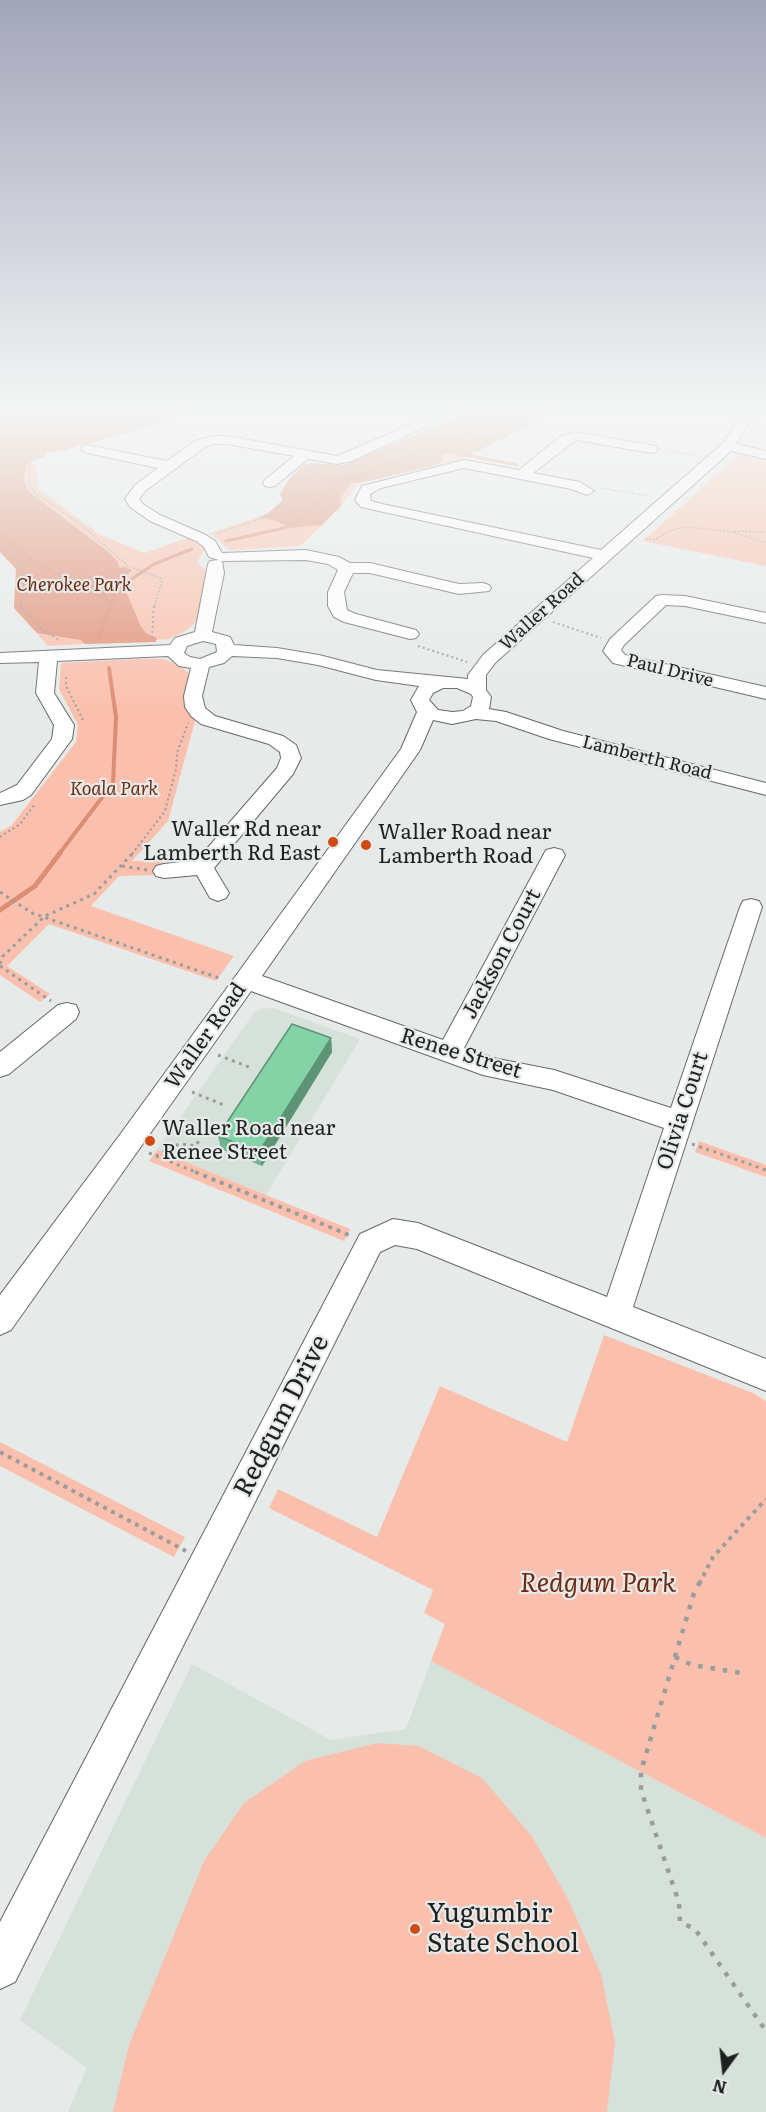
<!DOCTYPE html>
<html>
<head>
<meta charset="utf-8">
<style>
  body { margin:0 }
  #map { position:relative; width:766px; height:2112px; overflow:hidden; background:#e6eae8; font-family:Literata,serif }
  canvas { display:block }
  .north { position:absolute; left:694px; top:2040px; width:60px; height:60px; -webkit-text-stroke:4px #e6eae8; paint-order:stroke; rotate:195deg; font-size:16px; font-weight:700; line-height:24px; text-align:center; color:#1f2120 }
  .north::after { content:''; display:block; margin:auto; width:21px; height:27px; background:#1f2120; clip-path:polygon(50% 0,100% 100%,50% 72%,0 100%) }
</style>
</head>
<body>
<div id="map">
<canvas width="766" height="2112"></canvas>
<div class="north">N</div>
</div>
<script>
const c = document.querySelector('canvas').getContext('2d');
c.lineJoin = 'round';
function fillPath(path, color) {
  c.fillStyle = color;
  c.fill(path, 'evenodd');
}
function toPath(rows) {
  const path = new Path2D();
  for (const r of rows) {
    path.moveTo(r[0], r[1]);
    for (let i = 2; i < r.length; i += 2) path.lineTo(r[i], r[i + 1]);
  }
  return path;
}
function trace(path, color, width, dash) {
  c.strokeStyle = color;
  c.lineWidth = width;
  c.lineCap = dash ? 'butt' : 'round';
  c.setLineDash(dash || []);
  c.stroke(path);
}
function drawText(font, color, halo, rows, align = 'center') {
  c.font = font + ' Literata,serif';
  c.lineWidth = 4.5;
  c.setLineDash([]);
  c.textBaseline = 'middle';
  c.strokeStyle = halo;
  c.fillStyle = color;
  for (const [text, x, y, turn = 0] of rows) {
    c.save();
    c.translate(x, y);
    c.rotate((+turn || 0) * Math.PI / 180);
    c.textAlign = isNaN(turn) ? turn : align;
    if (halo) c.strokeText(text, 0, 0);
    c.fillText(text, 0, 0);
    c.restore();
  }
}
const built = toPath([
  [273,1008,360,1039,266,1195,157,1150,254,1013,261,1009],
  [431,1661,766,1838,766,2112,68,2112,87,2068,20,2020,192,1664,331,1740,406,1729]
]);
const green = toPath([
  [407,439,476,451,460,460,359,483,341,506,301,546,230,550,210,533,267,514,283,500,280,494,290,478,304,465,310,463,344,465],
  [0,450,35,465,39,489,99,534,144,553,188,538,205,549,197,562,207,572,198,620,187,630,169,639,48,646,14,608,16,569,0,552],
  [742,455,766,461,766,566,643,541,737,456],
  [137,659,165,659,182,667,191,676,185,698,195,721,168,821,132,861,163,861,162,875,119,876,91,906,234,956,216,981,49,924,7,966,50,994,40,1002,0,975,0,832,12,825,76,742,78,725,59,689,61,663],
  [699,1141,766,1165,766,1177,695,1152],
  [157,1150,266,1195,350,1229,344,1241,149,1161],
  [604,1335,753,1393,766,1401,766,1838,431,1661,445,1624,424,1613,433,1590,269,1508,278,1489,377,1537,440,1386,567,1442],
  [0,1442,185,1537,174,1557,0,1466],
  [377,1743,419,1746,482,1778,533,1838,568,1899,601,1974,615,2042,607,2112,113,2112,129,2045,204,1861,244,1803,305,1761]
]);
const forest = toPath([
  [0,414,180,414,170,421,66,450,45,453,45,456,27,464,23,479,29,492,107,551,117,561,120,568,125,567,132,570,117,585,128,596,140,625,146,633,157,638,156,642,85,644,81,640,37,633,14,608,16,569,0,552],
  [460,414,552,414,470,455,451,451,443,454,441,461,433,466,359,483,351,483,340,499,341,506,322,525,291,528,276,521,258,517,267,514,283,500,280,494,290,478,304,465,310,463,344,465,443,423]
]);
const streamFar2 = toPath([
  [430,448,517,465],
  [0,533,35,563,112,602],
  [226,541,284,528,300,522,336,483,417,454,507,414],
  [110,607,117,589,154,564,192,549]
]);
const streamFar1 = toPath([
  [98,638,111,605],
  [59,854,113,783,116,717,109,668]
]);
const stream = toPath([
  [0,910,35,886,60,853]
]);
const pathFar4 = toPath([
  [665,451,697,455],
  [30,465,29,483,34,492,80,524,128,566,160,578,162,582,154,607],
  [301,478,320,471],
  [601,488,650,496],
  [735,531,766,532],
  [218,533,270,516,292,491,296,482],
  [646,539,656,539,674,529,688,527,733,532,766,543],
  [0,549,21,563,24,569,21,607]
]);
const pathFar3 = toPath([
  [20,605,40,628,61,641],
  [553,622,601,638],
  [152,638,154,605],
  [418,646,467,662],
  [66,677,66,686,83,720],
  [0,837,20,824,35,804],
  [132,854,165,811,176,769,177,753,188,723]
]);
const pathFar2 = toPath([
  [122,866,147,870],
  [0,892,32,913,222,979],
  [0,964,3,956,45,916,94,894,133,853],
  [0,966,51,1001],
  [218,1055,249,1067],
  [192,1092,224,1105],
  [692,1144,766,1170],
  [149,1153,198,1173],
  [156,1156,173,1146,181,1144,195,1146,199,1141]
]);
const pathFar1 = toPath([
  [195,1172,349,1235],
  [0,1452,186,1551],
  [699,1584,713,1557,766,1499]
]);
const path = toPath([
  [700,1582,694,1593,641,1771,641,1790,679,1903,680,1922,695,1929,766,2031],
  [675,1657,692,1665,747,1674]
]);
const minor = toPath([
  [436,414,453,414,352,461,337,464,308,459,275,486,270,487,265,486,263,483,265,480,294,456,227,444,214,444,205,447,145,491,139,499,143,504,160,515,206,535,215,541,222,553,306,550,339,557,350,563,370,563,459,584,483,583,489,585,491,588,489,591,459,594,370,573,353,573,344,592,347,610,356,614,416,630,419,634,416,638,410,639,344,622,334,617,328,606,328,592,338,570,328,564,306,560,222,561,224,573,212,632,230,637,234,645,277,648,319,655,377,670,468,679,468,675,483,655,593,558,361,507,355,500,362,486,464,460,519,470,561,436,575,432,656,446,658,449,656,452,651,453,576,440,533,473,580,482,594,491,587,495,571,489,464,468,381,488,370,494,371,501,382,504,601,550,723,443,742,414,754,414,736,444,766,451,766,459,731,451,495,663,486,675,486,690,491,697,489,709,506,712,563,731,766,783,766,795,549,739,496,721,476,719,452,724,433,720,420,750,262,976,443,1040,546,850,554,848,562,850,565,855,464,1048,493,1058,554,1070,671,1108,740,907,743,901,751,899,759,901,762,907,633,1307,766,1359,766,1391,417,1249,395,1245,380,1252,15,1982,0,1989,0,1922,360,1234,393,1219,418,1223,607,1297,664,1128,553,1090,483,1075,251,991,11,1330,0,1335,0,1295,119,1136,401,749,417,712,411,700,419,686,376,680,318,665,277,658,232,656,224,663,209,667,202,696,205,708,215,716,283,736,296,745,301,758,293,774,214,868,229,893,226,898,218,901,210,898,197,875,164,878,156,876,153,871,156,866,164,864,197,860,277,768,281,758,280,752,269,744,201,724,191,716,185,707,184,696,191,668,179,666,168,656,57,661,54,693,74,725,72,739,31,795,23,800,0,805,0,793,17,785,52,739,54,725,36,693,39,662,0,663,0,653,170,645,175,638,195,632,208,564,210,561,219,560,209,557,204,547,196,541,150,521,130,507,125,499,127,496,135,485,158,468,87,453,80,449,87,445,167,461,195,441,213,436,227,436,337,456,436,414],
  [203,641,216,644,217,652,200,659,190,657,184,653,187,646,203,641],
  [443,688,457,688,471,694,473,697,471,706,463,711,452,712,438,710,429,700,433,693,443,688],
  [662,595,685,596,766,613,766,623,685,606,666,605,624,645,621,650,625,655,766,687,766,699,613,663,603,651,610,639,656,596,662,595],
  [67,1003,76,1005,79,1012,76,1019,9,1074,0,1077,0,1052,58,1005,67,1003]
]);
const wall = toPath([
  [331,1038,332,1052,262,1166,221,1149,218,1136]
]);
const shadedWall = toPath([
  [331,1038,332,1052,262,1166,259,1152]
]);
const building = toPath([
  [292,1024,331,1038,259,1152,218,1136,292,1024]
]);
const markers = [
  [333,842,6,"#d24b17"],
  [366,845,6,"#d24b17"],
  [150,1141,6,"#d24b17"],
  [415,1929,6,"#d24b17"]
];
const farParknames = [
  ["Cherokee Park",74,586],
  ["Koala Park",114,790]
];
const farStreetnames = [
  ["Waller Road",542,612,-42],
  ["Paul Drive",670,671,14],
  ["Lamberth Road",647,758,14]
];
const poiNames = [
  ["Waller Rd near",321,830,"right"],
  ["Lamberth Rd East",321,854,"right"],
  ["Waller Road near",378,833],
  ["Lamberth Road",378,857],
  ["Waller Road near",162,1129],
  ["Renee Street",162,1153]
];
const streetNames = [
  ["Jackson Court",502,954,-62],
  ["Waller Road",206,1036,-55],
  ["Renee Street",461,1054,17],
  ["Olivia Court",683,1111,-72]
];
const nearStreetnames = [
  ["Redgum Drive",282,1416,-63]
];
const nearParknames = [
  ["Redgum Park",598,1584]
];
const nearPoinames = [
  ["Yugumbir",427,1914],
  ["State School",427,1944]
];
fillPath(built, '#d5e1d9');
fillPath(green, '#fbc0ad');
fillPath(forest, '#e2937a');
trace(streamFar2, '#dc8e75', 3);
trace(streamFar1, '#dc8e75', 4);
trace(stream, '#dc8e75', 5);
trace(minor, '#656966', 2);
trace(pathFar4, '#9a9d9b', 1.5, [1.5, 2]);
trace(pathFar3, '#9a9d9b', 2, [2, 3]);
trace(pathFar2, '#9a9d9b', 3, [3, 4.5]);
trace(pathFar1, '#9a9d9b', 4, [4, 5]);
trace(path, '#9a9d9b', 4.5, [4.5, 8]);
fillPath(minor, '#fff');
fillPath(wall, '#71b590');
fillPath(shadedWall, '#5c9475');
fillPath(building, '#83d3a7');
trace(building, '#5c9475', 1.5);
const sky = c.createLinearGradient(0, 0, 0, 710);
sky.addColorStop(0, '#a3a5ba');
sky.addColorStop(0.58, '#f4f6f5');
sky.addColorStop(1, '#f4f6f500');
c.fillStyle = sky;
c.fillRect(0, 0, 766, 710);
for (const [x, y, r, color] of markers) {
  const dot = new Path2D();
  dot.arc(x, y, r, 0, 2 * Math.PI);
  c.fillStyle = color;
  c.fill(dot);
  trace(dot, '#e6eae8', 2);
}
drawText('italic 18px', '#712a12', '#e6eae8', farParknames);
drawText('18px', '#1f2120', '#e6eae8', farStreetnames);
drawText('21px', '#1f2120', '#e6eae8', poiNames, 'left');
drawText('21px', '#1f2120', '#e6eae8', streetNames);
drawText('26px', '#1f2120', '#e6eae8', nearStreetnames);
drawText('italic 26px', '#712a12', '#e6eae8', nearParknames);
drawText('26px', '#1f2120', '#e6eae8', nearPoinames, 'left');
</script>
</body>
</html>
